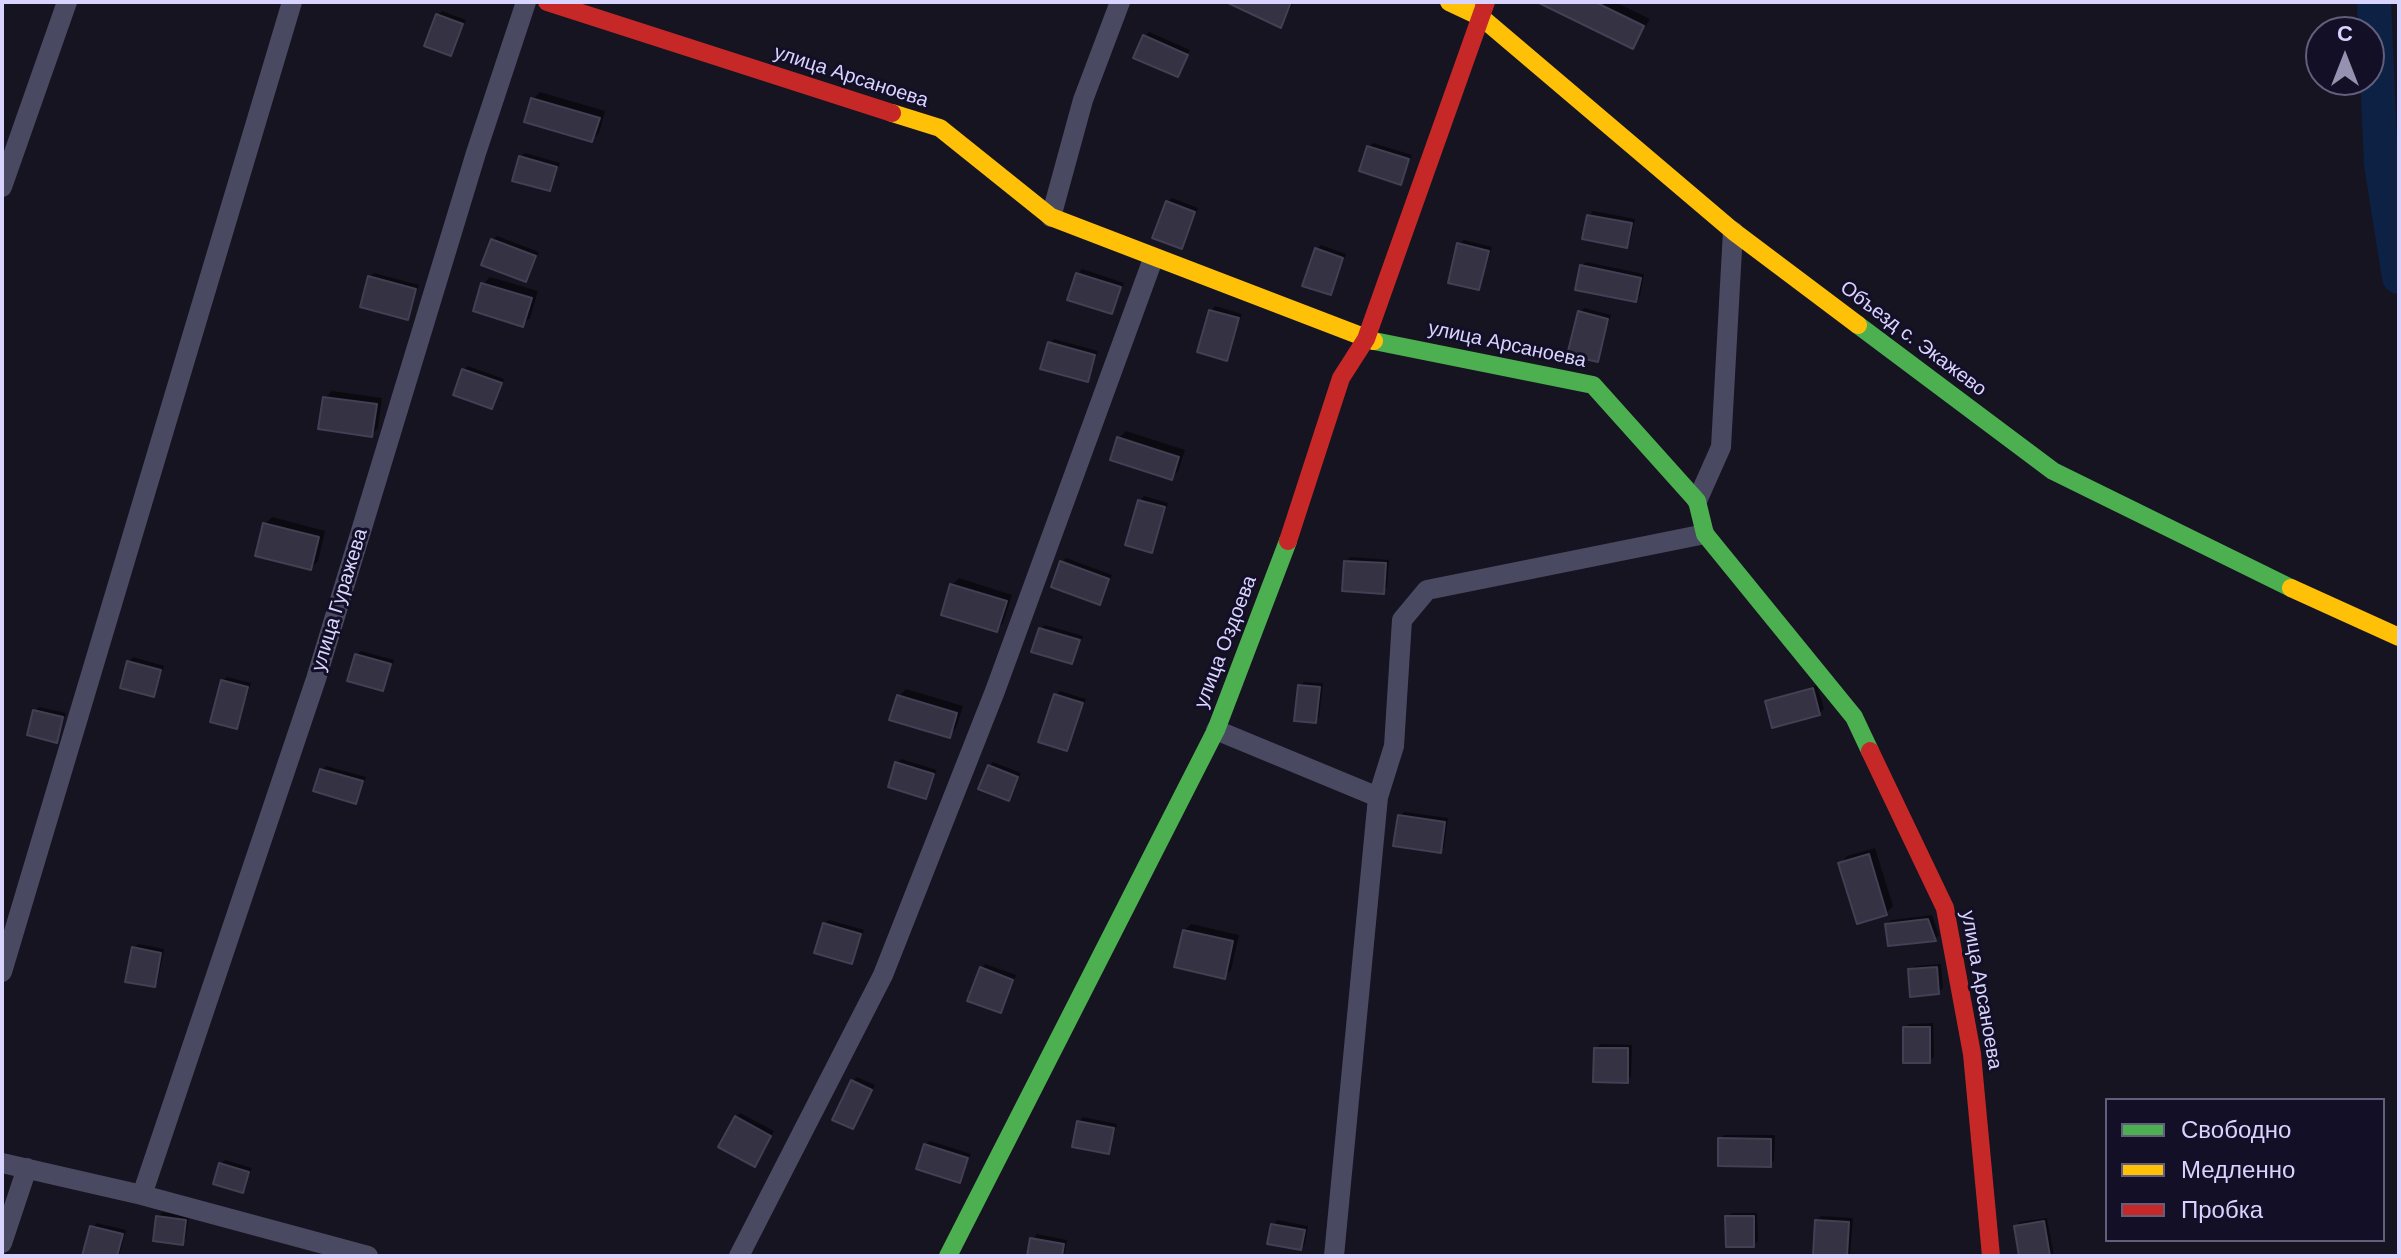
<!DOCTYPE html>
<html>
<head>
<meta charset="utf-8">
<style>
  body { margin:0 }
  #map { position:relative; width:2401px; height:1258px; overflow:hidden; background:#161421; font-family:Helvetica,sans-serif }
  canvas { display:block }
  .frame { position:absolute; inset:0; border:4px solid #d9d4ff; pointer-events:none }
  .legend { position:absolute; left:2105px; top:1098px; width:280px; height:144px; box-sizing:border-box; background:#130f26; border:2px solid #625e7d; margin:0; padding:10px 14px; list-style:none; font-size:24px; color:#d9d4ff }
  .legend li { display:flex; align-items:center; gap:16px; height:40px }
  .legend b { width:40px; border:2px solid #625e7d }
  .north { position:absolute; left:2305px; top:16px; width:80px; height:80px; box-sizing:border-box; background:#130f26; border:2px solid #625e7d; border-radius:50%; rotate:0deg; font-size:22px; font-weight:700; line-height:32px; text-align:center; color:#d9d4ff }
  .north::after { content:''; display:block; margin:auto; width:28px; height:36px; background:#9591b1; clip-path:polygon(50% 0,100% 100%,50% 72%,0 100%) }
</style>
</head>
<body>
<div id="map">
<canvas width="2401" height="1258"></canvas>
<div class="frame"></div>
<ul class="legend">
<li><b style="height:10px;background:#4caf50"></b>Свободно</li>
<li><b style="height:10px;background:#ffc107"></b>Медленно</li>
<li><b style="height:10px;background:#c62828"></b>Пробка</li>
</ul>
<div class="north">С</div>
</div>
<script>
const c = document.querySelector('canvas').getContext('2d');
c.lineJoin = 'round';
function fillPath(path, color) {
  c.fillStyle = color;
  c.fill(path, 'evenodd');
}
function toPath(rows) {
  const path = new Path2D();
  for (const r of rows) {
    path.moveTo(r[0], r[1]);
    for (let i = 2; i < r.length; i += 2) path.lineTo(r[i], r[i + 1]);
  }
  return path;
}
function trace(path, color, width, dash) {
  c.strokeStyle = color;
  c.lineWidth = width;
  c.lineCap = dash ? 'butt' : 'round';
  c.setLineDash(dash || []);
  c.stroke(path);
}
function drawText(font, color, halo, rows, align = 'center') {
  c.font = font + ' Helvetica,sans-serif';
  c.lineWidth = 6;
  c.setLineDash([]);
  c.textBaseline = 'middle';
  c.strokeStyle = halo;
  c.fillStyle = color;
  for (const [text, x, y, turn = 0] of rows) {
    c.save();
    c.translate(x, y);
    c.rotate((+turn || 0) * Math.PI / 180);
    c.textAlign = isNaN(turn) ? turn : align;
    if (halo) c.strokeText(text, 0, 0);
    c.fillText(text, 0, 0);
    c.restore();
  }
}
const shadow = toPath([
  [1228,2,1294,2,1280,25],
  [1542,2,1615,2,1650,19,1632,47],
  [442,11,466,20,451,54,438,15],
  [1149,32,1190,50,1177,75,1145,36],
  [540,92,605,111,599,133,592,140,533,99],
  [1373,143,1412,155,1400,182,1369,147],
  [525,153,560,163,550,189,521,157],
  [1172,198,1198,208,1181,247,1167,202],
  [1593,211,1635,219,1630,241,1626,246,1589,216],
  [497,236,539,252,526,280,492,240],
  [1464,240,1492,247,1479,288,1459,244],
  [1321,245,1346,254,1331,293,1316,250],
  [1586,262,1644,274,1640,296,1635,300,1582,266],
  [1082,269,1124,283,1112,312,1078,274],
  [374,273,419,285,407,318,370,277],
  [490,277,538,291,530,318,523,324,483,284],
  [1215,306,1242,314,1226,359,1211,311],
  [1584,308,1611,315,1597,360,1580,312],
  [1054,339,1098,351,1087,380,1050,343],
  [468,366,504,379,492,406,464,370],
  [332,391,382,398,378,428,371,435,325,398],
  [1126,431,1185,450,1178,471,1172,478,1119,438],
  [1144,496,1168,503,1152,551,1140,501],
  [272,517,325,531,318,561,311,568,265,524],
  [1350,557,1389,560,1387,587,1383,591,1346,562],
  [1066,558,1112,575,1100,602,1062,562],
  [959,578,1012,595,1003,623,996,630,952,585],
  [1045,625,1083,636,1072,662,1041,629],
  [361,651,394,660,383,689,356,655],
  [133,657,164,666,154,695,129,662],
  [227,677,251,683,237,727,223,681],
  [1304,682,1323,683,1319,717,1315,721,1300,686],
  [1817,685,1824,709,1819,713,1767,702],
  [906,689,963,706,956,728,949,735,899,696],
  [1060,691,1086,699,1066,749,1056,695],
  [39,707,66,713,57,740,35,711],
  [901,759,937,770,926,796,897,763],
  [993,762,1021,773,1008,798,989,766],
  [326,766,366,777,356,801,322,770],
  [1404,812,1448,818,1444,847,1440,851,1400,816],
  [1875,848,1893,906,1886,913,1841,863,1847,856],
  [1932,915,1939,935,1935,939,1889,944,1887,924,1892,920],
  [829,920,864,930,851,962,825,924],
  [1191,924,1239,935,1231,970,1224,977,1184,931],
  [138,944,164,949,158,981,154,985,134,948],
  [985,964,1016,975,1001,1011,981,969],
  [1941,964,1943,988,1938,992,1910,970,1915,966],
  [1933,1023,1934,1057,1929,1061,1905,1028,1909,1024],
  [1600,1044,1632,1045,1631,1077,1627,1081,1596,1048],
  [857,1077,875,1085,852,1127,853,1081],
  [740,1113,774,1131,758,1160,736,1117],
  [1083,1117,1117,1124,1108,1152,1079,1122],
  [1724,1135,1775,1135,1774,1160,1770,1165,1720,1139],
  [930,1141,971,1154,959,1180,925,1145],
  [225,1160,252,1168,243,1190,221,1164],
  [162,1212,189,1216,186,1238,182,1243,158,1217],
  [1732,1213,1757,1213,1758,1241,1753,1245,1727,1217],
  [1821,1216,1853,1218,1850,1256,1815,1256,1817,1220],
  [2047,1218,2054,1256,2021,1256,2016,1226,2020,1222],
  [1277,1220,1308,1226,1305,1244,1301,1248,1273,1225],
  [96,1223,126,1230,119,1256,84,1256],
  [1036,1234,1067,1240,1064,1256,1029,1256]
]);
const river = toPath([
  [2374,2,2381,164,2399,277]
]);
const building = toPath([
  [1226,2,1291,2,1281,28,1226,2],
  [1537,2,1595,2,1644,26,1633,49,1537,2],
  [436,14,463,24,451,56,424,46,436,14],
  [1143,35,1188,55,1178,77,1133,58,1143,35],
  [531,98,600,118,592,142,524,122,531,98],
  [1367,146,1409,159,1401,185,1359,171,1367,146],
  [519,156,557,167,550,191,512,181,519,156],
  [1166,201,1195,212,1182,249,1152,238,1166,201],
  [1587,215,1632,223,1627,248,1582,239,1587,215],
  [491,239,536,256,526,282,481,265,491,239],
  [1457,243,1489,251,1479,290,1448,283,1457,243],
  [1315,248,1343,258,1331,295,1302,286,1315,248],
  [1580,265,1641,278,1636,302,1575,290,1580,265],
  [1076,273,1121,287,1112,314,1067,300,1076,273],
  [368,276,416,289,408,320,360,307,368,276],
  [481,283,532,298,523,327,473,311,481,283],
  [1209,310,1239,318,1227,361,1197,352,1209,310],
  [1578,311,1608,319,1598,362,1567,355,1578,311],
  [1048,342,1095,355,1088,382,1040,369,1048,342],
  [462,369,502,383,492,409,453,395,462,369],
  [323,397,377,404,372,437,318,429,323,397],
  [1117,437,1179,457,1172,480,1110,460,1117,437],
  [1138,500,1165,507,1152,553,1125,545,1138,500],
  [263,523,319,537,311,570,255,556,263,523],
  [1060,561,1109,579,1100,605,1051,587,1060,561],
  [1344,561,1386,563,1384,594,1342,591,1344,561],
  [950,584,1007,601,997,632,941,615,950,584],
  [1039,628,1080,640,1072,664,1031,652,1039,628],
  [355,654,391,664,383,691,347,681,355,654],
  [127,661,161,670,154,697,120,688,127,661],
  [221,680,248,687,237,729,210,722,221,680],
  [1298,685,1320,687,1316,723,1294,721,1298,685],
  [1813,688,1820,715,1772,728,1765,701,1813,688],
  [1054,694,1083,703,1067,751,1038,742,1054,694],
  [897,695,957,713,950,738,889,720,897,695],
  [33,710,63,717,57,743,27,735,33,710],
  [895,762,934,774,926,799,888,787,895,762],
  [988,765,1018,777,1009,801,978,789,988,765],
  [320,769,363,781,356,804,313,791,320,769],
  [1398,815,1445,822,1441,853,1393,846,1398,815],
  [1869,854,1887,915,1857,924,1838,863,1869,854],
  [1928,919,1936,941,1888,946,1885,924,1928,919],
  [823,923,861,934,852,964,814,953,823,923],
  [1183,930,1233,941,1225,979,1174,967,1183,930],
  [132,947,161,953,155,987,125,982,132,947],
  [980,967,1013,980,1001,1013,967,1001,980,967],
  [1937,967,1939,994,1910,997,1908,969,1937,967],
  [1903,1027,1930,1027,1930,1063,1903,1063,1903,1027],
  [1594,1048,1628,1048,1628,1083,1593,1082,1594,1048],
  [851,1080,872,1090,853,1129,832,1120,851,1080],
  [735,1116,771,1136,755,1167,718,1147,735,1116],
  [1077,1121,1114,1128,1109,1154,1072,1147,1077,1121],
  [1718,1138,1771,1139,1771,1167,1718,1166,1718,1138],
  [924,1144,968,1158,960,1183,916,1169,924,1144],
  [219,1163,249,1172,243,1193,213,1184,219,1163],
  [156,1216,186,1220,183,1245,153,1241,156,1216],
  [1725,1216,1754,1216,1754,1247,1726,1247,1725,1216],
  [1815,1220,1849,1222,1847,1256,1813,1256,1815,1220],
  [2044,1221,2050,1256,2019,1256,2014,1226,2044,1221],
  [1271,1224,1305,1230,1301,1250,1267,1244,1271,1224],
  [90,1226,123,1234,117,1256,82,1256,90,1226],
  [1030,1238,1064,1244,1062,1256,1027,1256,1030,1238]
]);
const street = toPath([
  [2,187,67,2],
  [1051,217,1083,100,1120,2],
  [1697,501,1721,447,1733,231],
  [1216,730,1378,797,1334,1256],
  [1378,797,1394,746,1402,620,1427,590,1705,534],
  [2,972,292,2],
  [2,1163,142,1195,368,1256],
  [142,1195,316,679,476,153,526,2],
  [2,1243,27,1168],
  [739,1256,883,975,995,691,1153,259]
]);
const fast = toPath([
  [1858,325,2053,471,2291,588],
  [1374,341,1593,385,1697,501,1705,534,1854,717,1870,751],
  [948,1256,1216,730,1288,541]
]);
const slow = toPath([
  [1449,2,1481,17,1733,231,1858,325],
  [892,113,940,128,1051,217,1374,341],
  [2291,588,2399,637]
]);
const jam = toPath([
  [547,2,892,113],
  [1288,541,1341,378,1366,339,1486,2],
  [1870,751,1945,908,1972,1054,1991,1256]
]);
const streetNames = [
  ["улица Арсаноева",851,77,18],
  ["Объезд с. Экажево",1913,339,37],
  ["улица Арсаноева",1507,345,12],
  ["улица Гуражева",340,600,-73],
  ["улица Оздоева",1226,642,-69],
  ["улица Арсаноева",1981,990,80]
];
fillPath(shadow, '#0007');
trace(river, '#0d2144', 34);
fillPath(building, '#343243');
trace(building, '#433f54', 2);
trace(street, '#4a4962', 20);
trace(fast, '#4caf50', 18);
trace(slow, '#ffc107', 18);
trace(jam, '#c62828', 18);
drawText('20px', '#d9d4ff', '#130f26', streetNames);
</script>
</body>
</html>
